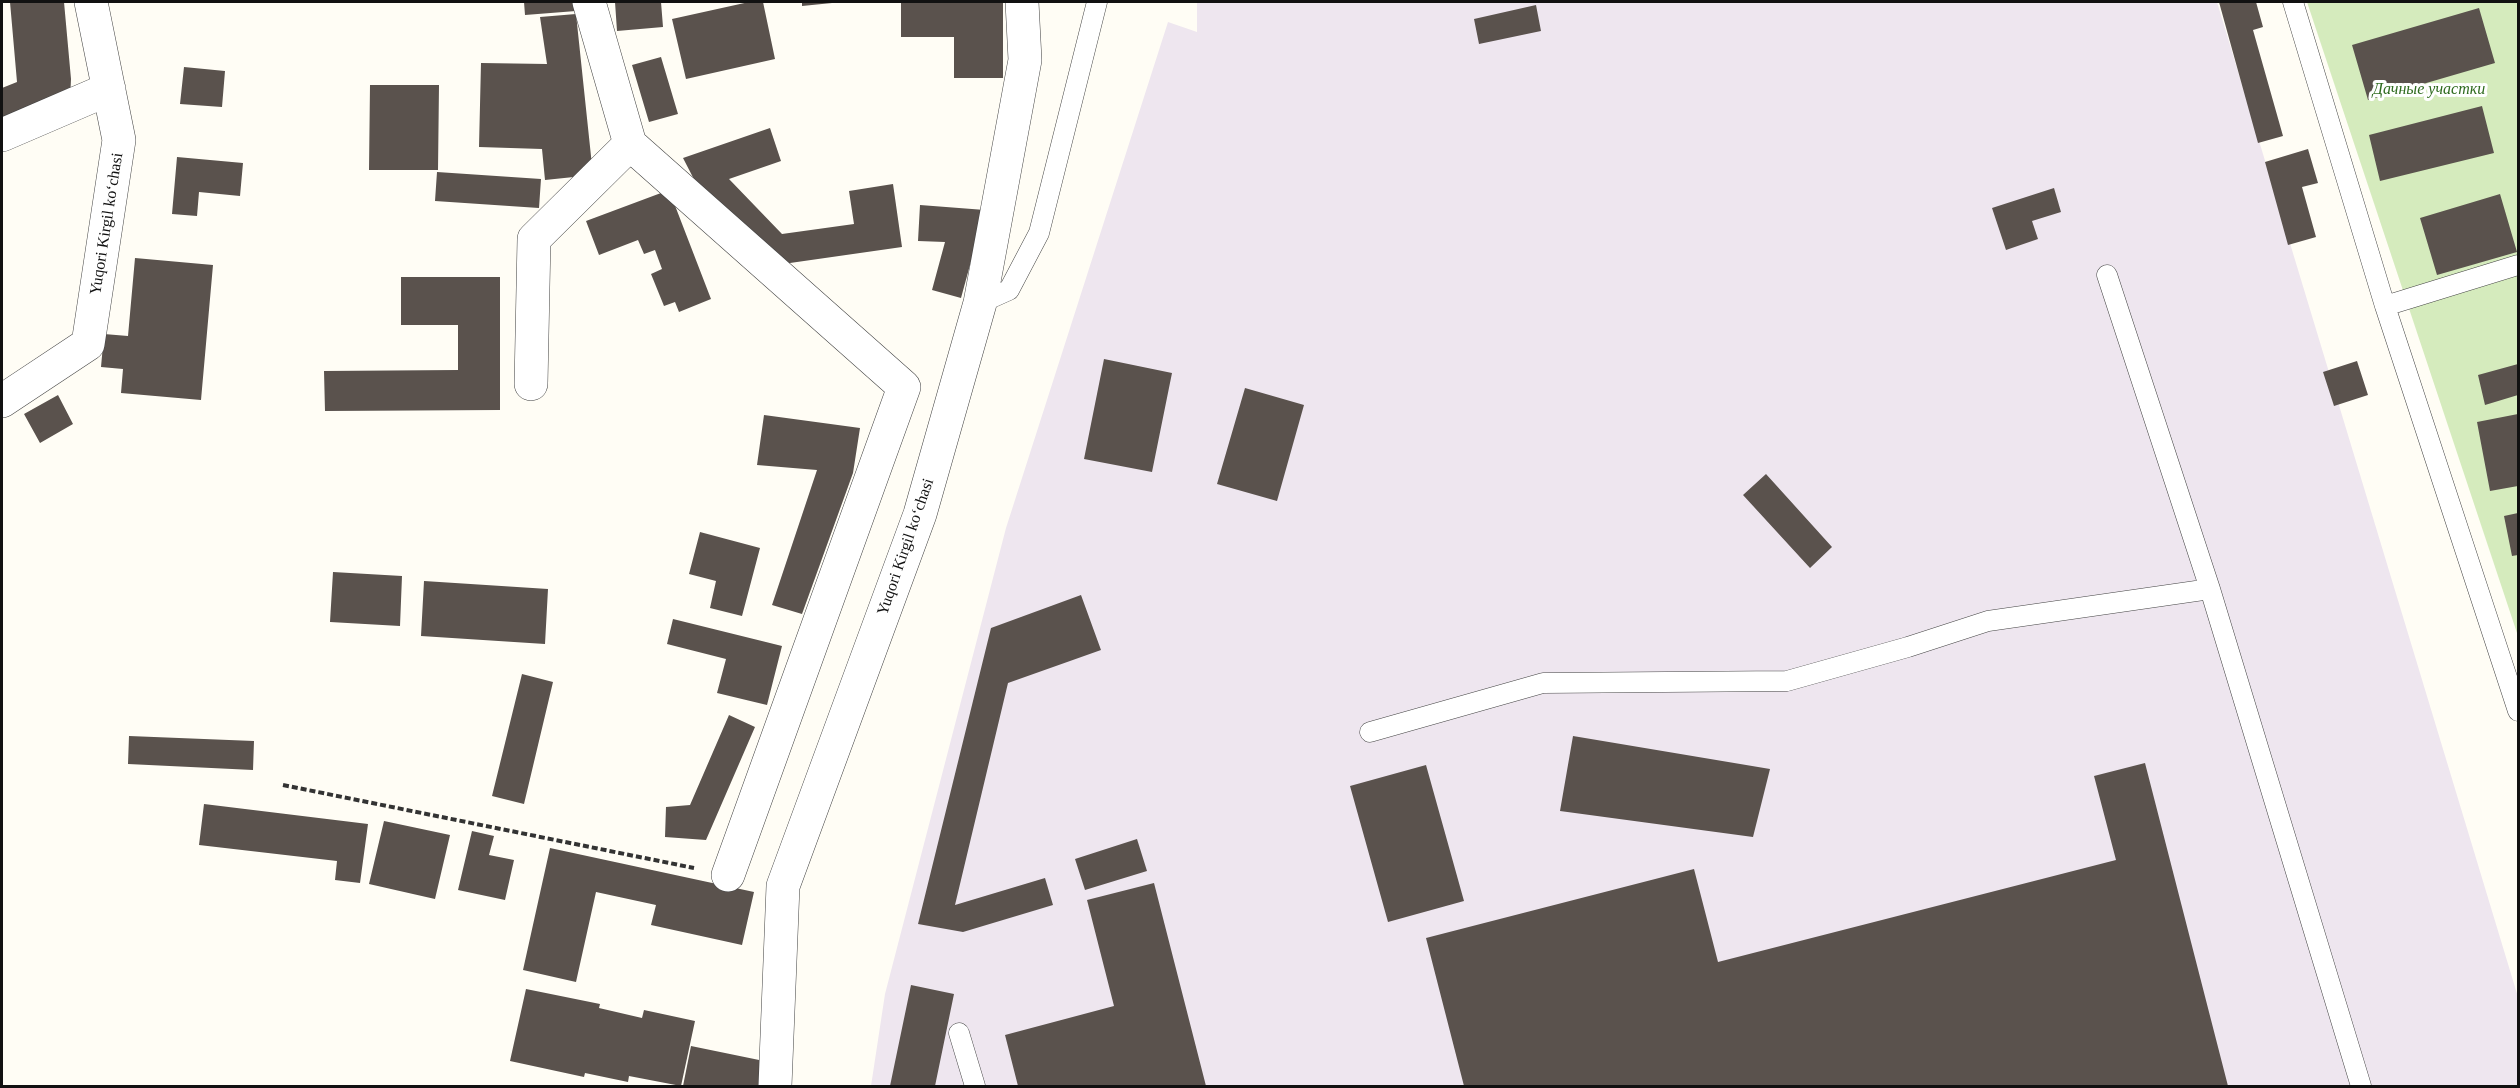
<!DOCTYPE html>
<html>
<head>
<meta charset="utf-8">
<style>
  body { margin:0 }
  #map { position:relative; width:2520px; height:1088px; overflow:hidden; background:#fffdf5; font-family:Georgia,serif }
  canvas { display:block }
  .frame { position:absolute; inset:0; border:3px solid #111; pointer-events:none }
</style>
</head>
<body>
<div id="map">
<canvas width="2520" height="1088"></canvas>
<div class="frame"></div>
</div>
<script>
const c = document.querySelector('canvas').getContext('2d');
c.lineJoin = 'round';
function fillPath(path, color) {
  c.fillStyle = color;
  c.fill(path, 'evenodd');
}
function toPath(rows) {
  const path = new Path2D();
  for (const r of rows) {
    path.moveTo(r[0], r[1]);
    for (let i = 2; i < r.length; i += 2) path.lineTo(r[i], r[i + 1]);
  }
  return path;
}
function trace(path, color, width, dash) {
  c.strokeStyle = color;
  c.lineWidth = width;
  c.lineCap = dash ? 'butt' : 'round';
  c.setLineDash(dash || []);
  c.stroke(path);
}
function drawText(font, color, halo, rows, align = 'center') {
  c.font = font + ' Georgia,serif';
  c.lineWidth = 6;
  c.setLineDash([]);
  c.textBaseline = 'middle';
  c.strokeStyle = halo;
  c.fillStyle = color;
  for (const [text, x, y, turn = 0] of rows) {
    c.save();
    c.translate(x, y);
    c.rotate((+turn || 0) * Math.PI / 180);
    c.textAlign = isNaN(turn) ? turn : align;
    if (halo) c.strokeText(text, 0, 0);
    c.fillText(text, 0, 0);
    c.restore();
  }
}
const industrial = toPath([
  [1197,2,2217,2,2518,997,2518,1086,871,1086,885,994,1006,528,1168,22,1197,32]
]);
const green = toPath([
  [2307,2,2518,2,2518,636]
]);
const building = toPath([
  [10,2,64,2,71,79,70,101,2,125,2,88,17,82],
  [524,2,574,2,576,11,525,15],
  [615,2,661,2,663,27,617,31],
  [749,2,763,2,775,59,686,79,672,19],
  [802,2,831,2,832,3,802,6],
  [901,2,1003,2,1003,78,954,78,954,37,901,37],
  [2219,2,2256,2,2263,27,2253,30,2283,136,2258,143],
  [1536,5,1541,31,1479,44,1474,19],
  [2479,8,2495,63,2368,100,2352,45],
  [576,14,593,175,545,180,542,149,479,147,481,63,547,64,540,17],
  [661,57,678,114,649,122,632,65],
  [184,67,225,71,222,107,180,104],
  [370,85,439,85,438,170,369,170],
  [2482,106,2494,153,2380,181,2369,135],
  [770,128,781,161,729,179,782,234,854,224,849,191,893,184,902,247,783,264,699,189,683,158],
  [2308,149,2318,183,2302,187,2316,237,2288,245,2265,162],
  [177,157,243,163,240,196,199,192,197,216,172,214],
  [437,172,541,179,539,208,435,201],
  [2054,188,2061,212,2032,221,2038,239,2006,250,1992,208],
  [669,190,711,299,679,312,675,302,664,306,651,274,662,269,655,250,644,254,638,240,599,255,586,221],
  [2500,194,2517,252,2437,275,2420,218],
  [920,205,985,210,961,298,932,290,945,242,918,241],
  [135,258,213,265,201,400,121,393,123,369,101,367,104,334,128,336],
  [401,277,500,277,500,410,325,411,324,371,458,370,458,325,401,325],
  [1104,359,1172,373,1152,472,1084,459],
  [2357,361,2368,395,2334,406,2323,372],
  [2518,364,2518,395,2485,405,2478,375],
  [1245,388,1304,405,1277,501,1217,484],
  [58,395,73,424,40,443,24,414],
  [2518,414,2518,486,2490,491,2477,422],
  [764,415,860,428,853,473,802,614,772,605,817,470,757,465],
  [1766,474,1832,547,1810,568,1743,495],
  [2518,513,2518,555,2512,556,2504,516],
  [700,532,760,548,742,616,710,608,716,581,689,574],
  [333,572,402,576,400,626,330,622],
  [424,581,548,589,545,644,421,636],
  [1081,595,1101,650,1008,683,955,905,1045,878,1053,905,963,932,918,924,991,628],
  [673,619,782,646,767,705,717,693,726,659,667,644],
  [522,674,553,682,524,804,492,796],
  [729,715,755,727,706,840,665,837,666,807,690,805],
  [129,736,254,741,253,770,128,764],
  [1573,736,1770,769,1753,837,1560,811],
  [2145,763,2228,1086,1464,1086,1426,938,1694,869,1718,962,2116,860,2094,776],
  [1426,765,1464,901,1388,922,1350,786],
  [204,804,368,824,360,883,335,880,337,861,199,845],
  [384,821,450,835,435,899,369,884],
  [472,831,494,836,489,855,514,860,505,900,458,890],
  [1137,839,1147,871,1085,890,1075,859],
  [550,848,754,892,742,945,651,925,656,905,596,892,576,982,523,970],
  [1154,883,1206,1086,1018,1086,1005,1035,1114,1006,1087,900],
  [911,985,954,994,935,1086,890,1086],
  [526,989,600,1004,599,1008,642,1018,644,1010,695,1021,681,1086,629,1076,628,1082,585,1073,584,1077,510,1061],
  [691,1046,764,1061,759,1086,683,1086]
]);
const path = toPath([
  [283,785,694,868]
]);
const lane = toPath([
  [2293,2,2385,306,2518,711],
  [2107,275,2210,589,2361,1086],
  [980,303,1009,290,1039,233,1097,2],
  [2385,306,2518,265],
  [1370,732,1543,683,1787,681,1908,647,1988,621,2210,589],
  [959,1033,975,1086]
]);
const street = toPath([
  [589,2,630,144,904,387,728,875],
  [2,135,109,89],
  [531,384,534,239,630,144],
  [2,401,88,344,119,140,91,2],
  [775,1086,783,886,920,514,980,303,1025,60,1022,2]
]);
const parkNames = [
  ["Дачные участки",2429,90]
];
const streetNames = [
  ["Yuqori Kirgil koʻchasi",107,224,-81],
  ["Yuqori Kirgil koʻchasi",906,547,-71]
];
fillPath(industrial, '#eee6ef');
fillPath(green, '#d5ebbd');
fillPath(building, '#5a524d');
trace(lane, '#444', 21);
trace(street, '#444', 34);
trace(path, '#333', 4, [6, 3]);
trace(lane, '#fff', 20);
trace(street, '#fff', 33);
drawText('italic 16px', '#2f6b1f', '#fff', parkNames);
drawText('16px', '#111', '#fff', streetNames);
</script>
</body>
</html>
